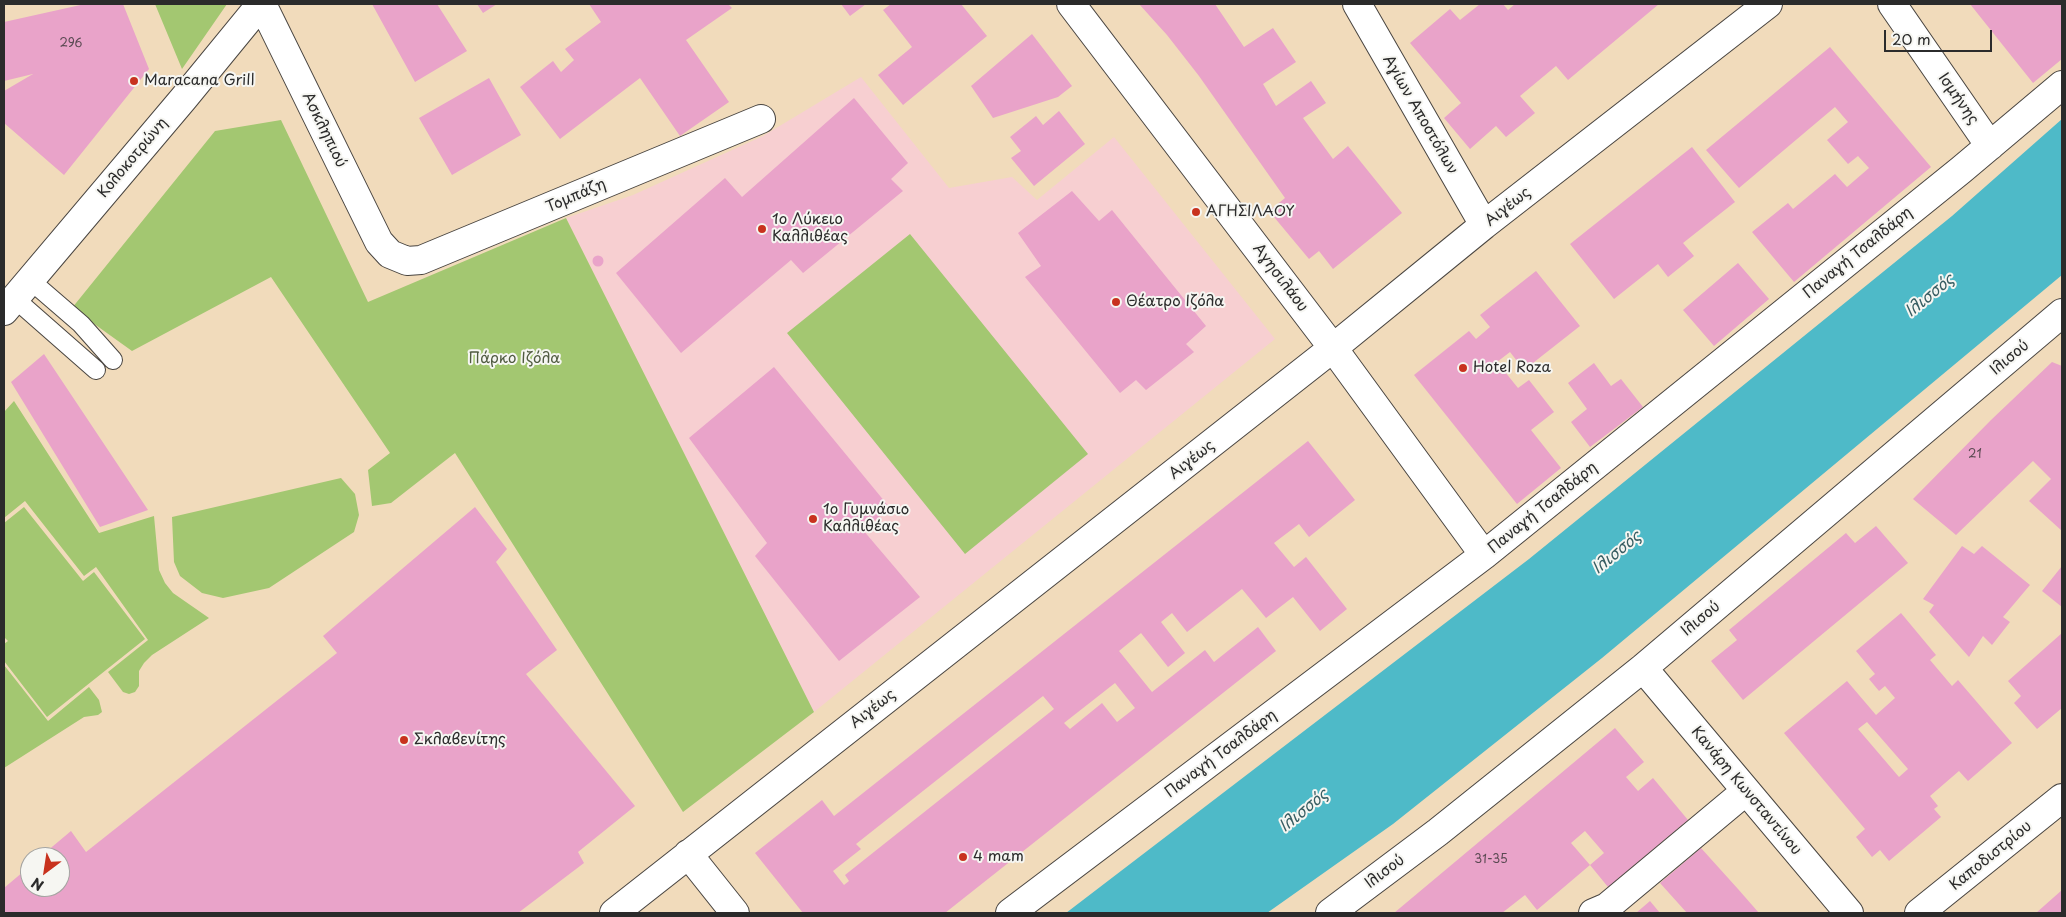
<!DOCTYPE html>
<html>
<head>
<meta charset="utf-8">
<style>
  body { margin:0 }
  #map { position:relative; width:2066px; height:917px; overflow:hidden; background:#f1dbbb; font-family:"Playpen Sans",sans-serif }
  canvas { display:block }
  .frame { position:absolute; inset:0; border:5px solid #2b2b2b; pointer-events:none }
  .north { position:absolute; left:20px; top:847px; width:50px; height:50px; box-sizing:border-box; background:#f6f6f2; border:1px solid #a5a5a2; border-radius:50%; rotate:211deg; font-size:14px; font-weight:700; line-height:20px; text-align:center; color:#2b2b2b }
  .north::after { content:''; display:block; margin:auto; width:18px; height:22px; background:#c8321e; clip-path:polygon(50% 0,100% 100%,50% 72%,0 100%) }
  .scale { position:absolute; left:1884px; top:30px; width:108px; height:22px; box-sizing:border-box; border:2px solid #2b2b2b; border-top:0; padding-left:6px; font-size:15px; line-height:18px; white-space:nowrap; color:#2b2b2b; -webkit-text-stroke:4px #f6f6f2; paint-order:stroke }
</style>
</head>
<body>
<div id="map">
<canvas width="2066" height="917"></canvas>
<div class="frame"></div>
<div class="north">N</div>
<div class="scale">20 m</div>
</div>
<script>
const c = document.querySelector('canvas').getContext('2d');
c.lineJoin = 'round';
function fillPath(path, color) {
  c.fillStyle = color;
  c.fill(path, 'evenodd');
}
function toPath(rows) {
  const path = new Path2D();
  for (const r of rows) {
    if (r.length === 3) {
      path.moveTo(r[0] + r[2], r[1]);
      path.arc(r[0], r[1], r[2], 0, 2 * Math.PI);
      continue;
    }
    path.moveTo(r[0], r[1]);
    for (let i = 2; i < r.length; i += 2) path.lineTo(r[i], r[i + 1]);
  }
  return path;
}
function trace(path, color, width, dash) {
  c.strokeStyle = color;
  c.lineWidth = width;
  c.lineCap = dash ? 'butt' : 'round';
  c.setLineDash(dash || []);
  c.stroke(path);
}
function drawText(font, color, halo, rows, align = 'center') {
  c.font = font + ' "Playpen Sans",sans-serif';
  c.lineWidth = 4;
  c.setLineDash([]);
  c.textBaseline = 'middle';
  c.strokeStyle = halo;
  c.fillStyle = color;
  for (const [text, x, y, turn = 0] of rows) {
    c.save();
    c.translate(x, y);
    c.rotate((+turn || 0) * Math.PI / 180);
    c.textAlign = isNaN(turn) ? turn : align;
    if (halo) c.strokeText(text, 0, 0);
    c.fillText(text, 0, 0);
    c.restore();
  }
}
const built = toPath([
  [861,77,949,188,1012,177,1037,200,1114,137,1275,339,814,712,566,218,633,195,763,136]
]);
const green = toPath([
  [155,4,227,4,182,69],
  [281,120,368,302,566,218,814,712,683,812,455,453,391,503,372,506,368,470,390,453,271,277,132,351,72,308,215,131],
  [910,234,1088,454,965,554,787,333],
  [14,401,99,533,154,516,159,570,165,583,173,593,209,618,152,655,144,663,139,671,139,686,135,692,129,694,123,692,108,672,148,640,96,567,84,576,25,501,4,518,4,412],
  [341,478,355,494,359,515,354,532,269,588,223,598,202,593,180,576,174,562,172,517],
  [24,507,83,581,94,572,145,639,47,717,4,661,4,644,8,641,4,637,4,523],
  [4,665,48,721,89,687,99,700,102,712,98,715,84,717,4,768]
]);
const water = toPath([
  [2062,119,2062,275,1602,658,1393,824,1267,913,1066,913,1529,559,1952,216]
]);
const building = toPath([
  [85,4,123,4,149,69,64,175,4,123,4,91,33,74,4,81,4,22],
  [372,4,437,4,467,51,415,82],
  [477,4,497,4,483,13],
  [589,4,728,4,732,8,686,40,729,102,680,136,640,78,560,139,520,87,553,61,561,72,574,60,565,49,601,22],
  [841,4,866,4,850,16],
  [891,4,961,4,987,36,903,105,878,75,912,47,883,10],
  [1139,4,1215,4,1244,47,1273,28,1296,62,1263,84,1276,106,1311,81,1326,103,1303,118,1333,159,1348,146,1402,213,1333,269,1319,251,1309,259,1269,211,1285,198,1199,76,1167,35],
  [1480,4,1503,4,1508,10,1515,4,1659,4,1568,80,1556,66,1520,96,1535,113,1506,137,1496,126,1470,149,1444,118,1461,103,1410,43,1450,9,1460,20],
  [1970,4,2062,4,2062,59,2033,83],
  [1032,34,1072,86,1058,97,993,118,971,86],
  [1830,47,1931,167,1794,282,1752,232,1788,203,1793,209,1835,174,1847,187,1869,168,1858,156,1848,164,1827,140,1848,122,1835,107,1739,188,1706,150],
  [489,78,521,135,452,175,419,118],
  [854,98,908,163,891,179,903,191,803,273,791,260,681,353,616,273,725,178,742,197],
  [1059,111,1085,144,1034,186,1011,158,1021,151,1010,137,1036,116,1043,125],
  [1692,147,1735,202,1683,243,1694,256,1668,277,1658,264,1614,299,1570,244],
  [1072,191,1099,221,1112,210,1206,326,1186,344,1194,352,1146,390,1136,380,1120,393,1025,277,1041,266,1018,233],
  [598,261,5.5],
  [1738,263,1769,299,1714,346,1683,310],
  [1536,271,1580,326,1524,370,1510,352,1497,362,1518,388,1529,380,1554,412,1531,430,1561,468,1517,504,1414,375,1469,331,1476,339,1490,327,1480,315],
  [44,354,148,510,100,527,11,382],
  [2052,362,2062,366,2062,531,2029,501,2051,479,2033,461,1956,535,1913,499,1991,420],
  [1594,363,1611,386,1621,379,1643,407,1590,447,1571,422,1587,409,1568,383],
  [774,367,890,508,863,530,920,597,839,661,755,556,767,543,689,438],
  [1308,441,1355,500,1309,537,1299,524,1274,543,1294,567,1306,557,1347,609,1320,631,1293,597,1266,618,1242,589,1187,632,1172,613,1161,622,1185,653,1168,667,1141,633,1119,651,1152,692,1205,650,1214,662,1258,627,1276,651,945,913,803,913,755,853,822,800,834,816],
  [1115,683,1135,708,1117,722,1102,703,1070,729,1064,723],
  [1043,696,1054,709,845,875,849,881,844,885,833,871,861,849,856,844],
  [475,507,507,549,496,562,557,650,526,674,635,806,578,852,584,863,518,913,4,913,4,888,30,866,30,887,60,887,60,857,40,857,71,831,86,852,337,653,323,636],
  [1876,526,1908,563,1743,700,1711,661,1737,640,1729,630,1846,533,1855,543],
  [1962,546,1974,554,1982,546,2030,585,2003,617,2010,622,1992,645,1983,636,1969,657,1929,612,1934,605,1923,599],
  [2062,566,2062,607,2042,591],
  [1901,613,1936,655,1930,660,1952,686,1958,680,2012,743,1968,781,1959,771,1930,796,1938,806,1934,809,1941,817,1889,861,1880,850,1872,857,1856,837,1865,829,1784,733,1847,681,1876,715,1895,698,1885,686,1879,691,1869,679,1875,674,1856,651],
  [1867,722,1908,769,1899,777,1858,729],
  [2062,633,2062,708,2037,729,2014,703,2021,696,2008,681],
  [1615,728,1644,762,1626,777,1638,791,1653,778,1688,820,1608,887,1590,865,1604,853,1585,831,1571,843,1590,865,1537,910,1525,895,1502,913,1394,913],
  [1701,848,1738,889,1759,913,1687,913,1660,883],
  [2062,890,2062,913,2036,913],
  [1650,901,1660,913,1636,913]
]);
const lane = toPath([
  [30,280,81,324,113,360],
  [14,298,96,370]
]);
const street = toPath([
  [262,4,379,242,390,254,407,261,421,260,761,119],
  [1071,4,1333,348,1484,555],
  [1357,4,1484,225],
  [1892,4,1990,146],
  [4,311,184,98,261,4],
  [1643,668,1849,913],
  [688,854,735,913],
  [614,913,1333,348,1484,225,1768,4],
  [1010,913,1484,555,1961,170,2062,85],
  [1330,913,1438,832,1643,668,2062,313],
  [1593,913,1607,907,1746,791],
  [1919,913,2062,798]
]);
const markers = [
  [134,81,5,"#c8321e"],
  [1196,212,5,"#c8321e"],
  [762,229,5,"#c8321e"],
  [1116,302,5,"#c8321e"],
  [1463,368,5,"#c8321e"],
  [813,519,5,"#c8321e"],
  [404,740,5,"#c8321e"],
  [963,857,5,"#c8321e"]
];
const numberNames = [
  ["296",71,44],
  ["21",1975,455],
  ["31-35",1491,860]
];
const poiNames = [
  ["Maracana Grill",144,81],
  ["ΑΓΗΣΙΛΑΟΥ",1206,212],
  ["1ο Λύκειο",772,220],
  ["Καλλιθέας",772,237],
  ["Θέατρο Ιζόλα",1126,302],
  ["Hotel Roza",1473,368],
  ["1ο Γυμνάσιο",823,510],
  ["Καλλιθέας",823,527],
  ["Σκλαβενίτης",414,740],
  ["4 mam",973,857]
];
const streetNames = [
  ["Ισμήνης",1958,99,55],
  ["Αγίων Αποστόλων",1420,115,60],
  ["Ασκληπιού",324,130,64],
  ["Κολοκοτρώνη",133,158,-50],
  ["Τομπάζη",576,196,-23],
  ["Αιγέως",1508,207,-38],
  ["Παναγή Τσαλδάρη",1858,253,-39],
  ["Αγησιλάου",1280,278,53],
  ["Ιλισού",2010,358,-40],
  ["Αιγέως",1192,460,-38],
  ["Παναγή Τσαλδάρη",1543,508,-39],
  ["Ιλισού",1701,619,-40],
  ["Αιγέως",873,709,-38],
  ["Παναγή Τσαλδάρη",1221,754,-37],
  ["Κανάρη Κωνσταντίνου",1746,791,50],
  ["Καποδιστρίου",1991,856,-39],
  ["Ιλισού",1385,872,-37]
];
const parkNames = [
  ["Πάρκο Ιζόλα",514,359]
];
const waterNames = [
  ["Ιλισσός",1930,296,-39],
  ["Ιλισσός",1617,553,-39],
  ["Ιλισσός",1304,811,-39]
];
fillPath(built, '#f7cfd1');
fillPath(green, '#a3c771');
fillPath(water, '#4ebac8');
fillPath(building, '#e9a3c9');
trace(lane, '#494541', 20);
trace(street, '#494541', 30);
trace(lane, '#fff', 18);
trace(street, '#fff', 28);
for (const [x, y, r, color] of markers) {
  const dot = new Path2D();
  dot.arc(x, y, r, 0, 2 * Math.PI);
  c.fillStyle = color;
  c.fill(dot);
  trace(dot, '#f6f6f2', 2);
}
drawText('12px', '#5a4952', null, numberNames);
drawText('15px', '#2b2b2b', '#f6f6f2', poiNames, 'left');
drawText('15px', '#2b2b2b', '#f6f6f2', streetNames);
drawText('15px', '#4f5a40', '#f6f6f2', parkNames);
drawText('italic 16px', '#375d62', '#f6f6f2', waterNames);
</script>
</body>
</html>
